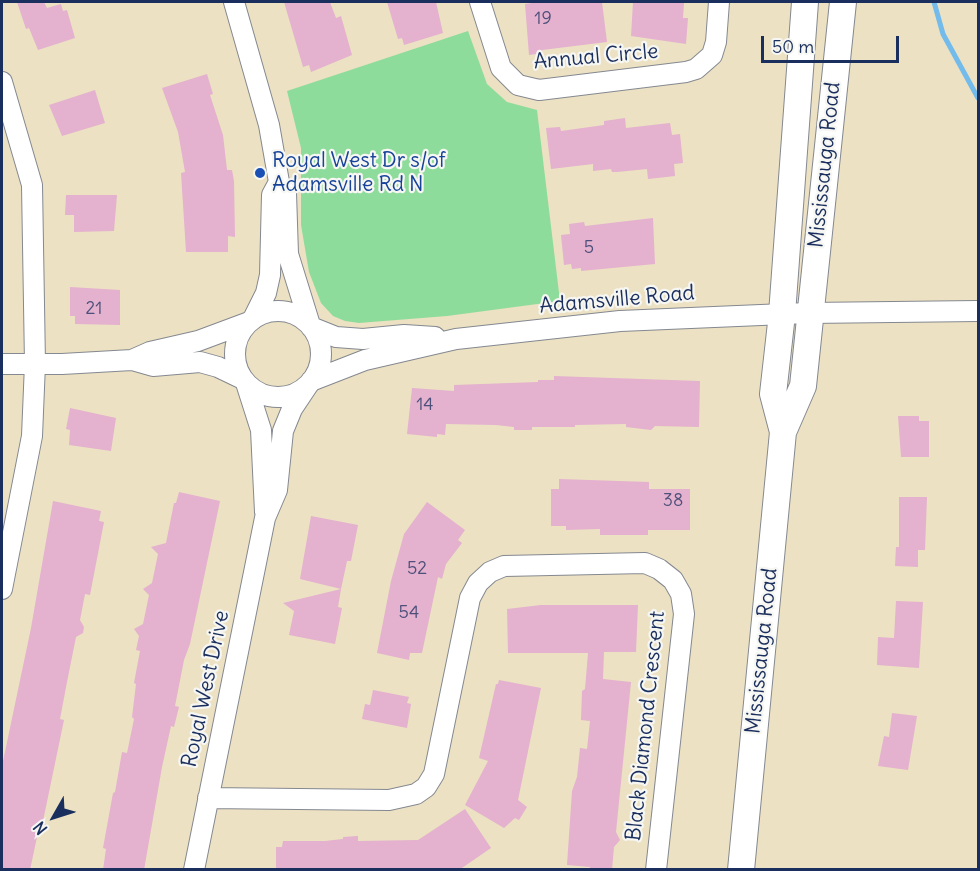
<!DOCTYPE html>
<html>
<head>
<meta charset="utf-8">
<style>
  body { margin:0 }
  #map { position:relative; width:980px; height:871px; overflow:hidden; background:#ece1c2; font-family:Delius,sans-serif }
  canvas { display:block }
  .frame { position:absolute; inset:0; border:3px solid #1b2f5e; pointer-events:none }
  .north { position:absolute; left:24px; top:787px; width:60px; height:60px; -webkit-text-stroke:4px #f6f6f2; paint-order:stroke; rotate:231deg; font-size:16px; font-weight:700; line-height:24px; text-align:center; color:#1b2f5e }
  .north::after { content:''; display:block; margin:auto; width:21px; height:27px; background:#1b2f5e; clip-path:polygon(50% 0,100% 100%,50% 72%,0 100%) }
  .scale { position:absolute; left:761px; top:36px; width:138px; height:27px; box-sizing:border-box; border:3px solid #1b2f5e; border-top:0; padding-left:8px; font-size:18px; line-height:21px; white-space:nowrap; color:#1b2f5e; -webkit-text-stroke:4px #f6f6f2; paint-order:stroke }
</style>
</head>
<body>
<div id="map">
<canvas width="980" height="871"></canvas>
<div class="frame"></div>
<div class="north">N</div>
<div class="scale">50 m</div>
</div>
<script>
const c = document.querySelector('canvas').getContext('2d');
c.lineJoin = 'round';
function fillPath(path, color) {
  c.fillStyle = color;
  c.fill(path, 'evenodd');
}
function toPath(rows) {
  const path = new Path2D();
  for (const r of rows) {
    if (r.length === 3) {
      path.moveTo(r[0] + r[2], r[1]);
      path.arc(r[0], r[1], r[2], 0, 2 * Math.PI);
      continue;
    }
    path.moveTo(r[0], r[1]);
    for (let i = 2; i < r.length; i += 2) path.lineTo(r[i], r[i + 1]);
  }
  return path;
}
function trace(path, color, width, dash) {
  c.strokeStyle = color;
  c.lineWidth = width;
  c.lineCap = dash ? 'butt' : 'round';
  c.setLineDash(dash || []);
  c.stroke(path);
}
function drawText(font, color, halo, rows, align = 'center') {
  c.font = font + ' Delius,sans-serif';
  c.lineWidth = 4.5;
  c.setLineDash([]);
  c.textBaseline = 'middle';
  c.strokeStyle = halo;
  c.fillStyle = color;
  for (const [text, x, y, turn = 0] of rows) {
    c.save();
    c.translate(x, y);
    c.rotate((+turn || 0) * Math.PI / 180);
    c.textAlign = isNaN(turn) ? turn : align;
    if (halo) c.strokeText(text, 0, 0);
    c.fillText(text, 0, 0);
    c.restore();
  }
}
const green = toPath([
  [468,31,487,84,507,102,537,110,560,301,447,316,359,323,345,321,333,316,321,303,309,272,301,225,301,148,287,91]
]);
const stream = toPath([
  [934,2,943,34,978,98]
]);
const building = toPath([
  [17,2,44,2,47,8,61,4,63,11,67,10,75,38,38,50,29,28,26,29],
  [284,2,330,2,336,18,341,16,352,55,311,72,309,65,303,67],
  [387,2,436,2,443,33,404,45,402,38,398,39],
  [539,2,602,2,607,42,542,50,543,53,529,55,525,4],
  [633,2,684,3,683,18,688,18,686,44,631,36],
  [207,74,213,94,210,95,223,135,227,170,232,170,234,181,235,237,228,236,228,252,186,252,181,173,185,172,178,132,162,88],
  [95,90,105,123,62,136,49,105],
  [625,118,626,128,670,123,672,135,680,134,683,163,674,164,675,176,648,179,647,169,617,172,612,172,611,169,593,171,593,164,551,169,546,128,560,127,561,131,604,125,604,121],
  [66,195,117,195,114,231,74,232,74,215,65,215],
  [653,218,655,264,581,271,581,268,572,269,571,264,564,265,561,235,570,234,569,224,584,222,585,226],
  [70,287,120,290,120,325,75,324,75,316,70,316],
  [554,376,700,381,699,427,655,426,651,430,626,427,626,424,575,425,575,427,532,427,532,430,514,430,514,427,496,425,446,424,445,435,437,434,437,437,407,434,412,388,454,391,454,385,538,382,538,380,554,380],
  [70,408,116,418,111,451,69,445,70,430,66,429],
  [898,416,919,416,919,421,929,421,929,457,901,457],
  [559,479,649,482,649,489,690,489,690,530,648,530,648,535,600,535,600,529,566,530,566,526,551,526,551,489,559,489],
  [179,492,220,501,190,644,184,660,175,706,179,707,174,727,171,726,162,767,144,870,103,870,106,849,103,848,113,793,115,792,122,752,127,753,134,719,132,717,136,684,134,683,140,651,136,650,139,636,134,629,143,624,149,595,143,589,152,583,158,554,151,547,166,543,174,503,176,503],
  [899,497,927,497,925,550,918,550,918,567,895,566,896,547,899,547],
  [53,501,101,511,99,521,104,522,90,595,85,594,80,620,84,627,83,633,76,637,67,682,60,719,64,720,43,821,46,825,44,831,37,837,30,870,2,870,2,766,31,628],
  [427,502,465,530,458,540,462,543,446,564,442,579,438,577,422,653,410,653,409,660,377,653,391,581,404,534],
  [311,516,358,525,351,561,347,561,341,589,300,579],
  [341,589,338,607,342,608,335,644,289,635,294,611,283,603],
  [896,601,923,602,919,668,877,665,878,637,894,638],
  [541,605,638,605,636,652,604,652,603,679,631,682,616,832,620,840,614,847,612,870,590,870,590,867,567,865,572,791,577,777,580,748,587,749,590,721,581,720,582,691,585,689,588,653,508,653,507,609],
  [499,680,541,688,518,800,527,807,519,820,515,818,504,828,465,805,488,761,479,758,496,684,498,684],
  [373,690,409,697,407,703,411,704,407,728,362,719,365,704,370,705],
  [892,713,917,716,908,770,878,766,884,736,889,737],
  [465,809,491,848,459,870,276,870,276,847,282,847,283,841,325,841,343,839,343,837,358,836,358,841,418,840]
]);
const minor = toPath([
  [234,2,269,125,279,182,286,193,288,254,310,325],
  [480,2,501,68,518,85,539,90,686,72,696,69,712,55,716,42,719,2],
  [2,82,32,185,35,364,32,436,2,589],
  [278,354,43],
  [254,317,266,293,270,275,272,195,279,182],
  [311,327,336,337,363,339,404,335,435,337],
  [132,360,153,366,200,362,218,367,243,379],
  [2,364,62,364,132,360,150,352,198,341,249,322],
  [311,381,365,360,456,339,620,321,808,313,978,311],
  [246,383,261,430,265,512],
  [208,798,389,800,416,794,426,787,434,774,470,598,478,583,490,572,504,566,645,563,659,569,673,580,681,594,684,614,656,870],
  [194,870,265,518,277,490,283,431,292,409,308,385]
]);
const major = toPath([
  [783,432,773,394,782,314,805,2],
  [741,870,783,432,803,386,843,2]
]);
const markers = [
  [260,173,6,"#1a4fb4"]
];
const numberNames = [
  ["19",543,19],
  ["5",589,248],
  ["21",94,309],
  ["14",425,405],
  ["38",673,501],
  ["52",417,569],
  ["54",409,613]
];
const streetNames = [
  ["Annual Circle",596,57,-5],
  ["Mississauga Road",825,165,-84],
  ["Adamsville Road",617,300,-5],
  ["Mississauga Road",762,651,-84],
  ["Royal West Drive",206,689,-78],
  ["Black Diamond Crescent",646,726,-84]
];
const transitNames = [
  ["Royal West Dr s/of",272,161],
  ["Adamsville Rd N",272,185]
];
fillPath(green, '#8edc9b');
trace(stream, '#72bbeb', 5);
fillPath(building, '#e4b1cf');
trace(minor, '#848890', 22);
trace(major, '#848890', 28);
trace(minor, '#fff', 20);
trace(major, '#fff', 26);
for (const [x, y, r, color] of markers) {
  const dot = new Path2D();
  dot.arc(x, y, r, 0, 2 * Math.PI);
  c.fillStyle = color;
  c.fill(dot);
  trace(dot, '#f6f6f2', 2);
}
drawText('18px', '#4d507a', null, numberNames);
drawText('21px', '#1b2f5e', '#f6f6f2', streetNames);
drawText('21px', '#164399', '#f6f6f2', transitNames, 'left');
</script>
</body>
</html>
